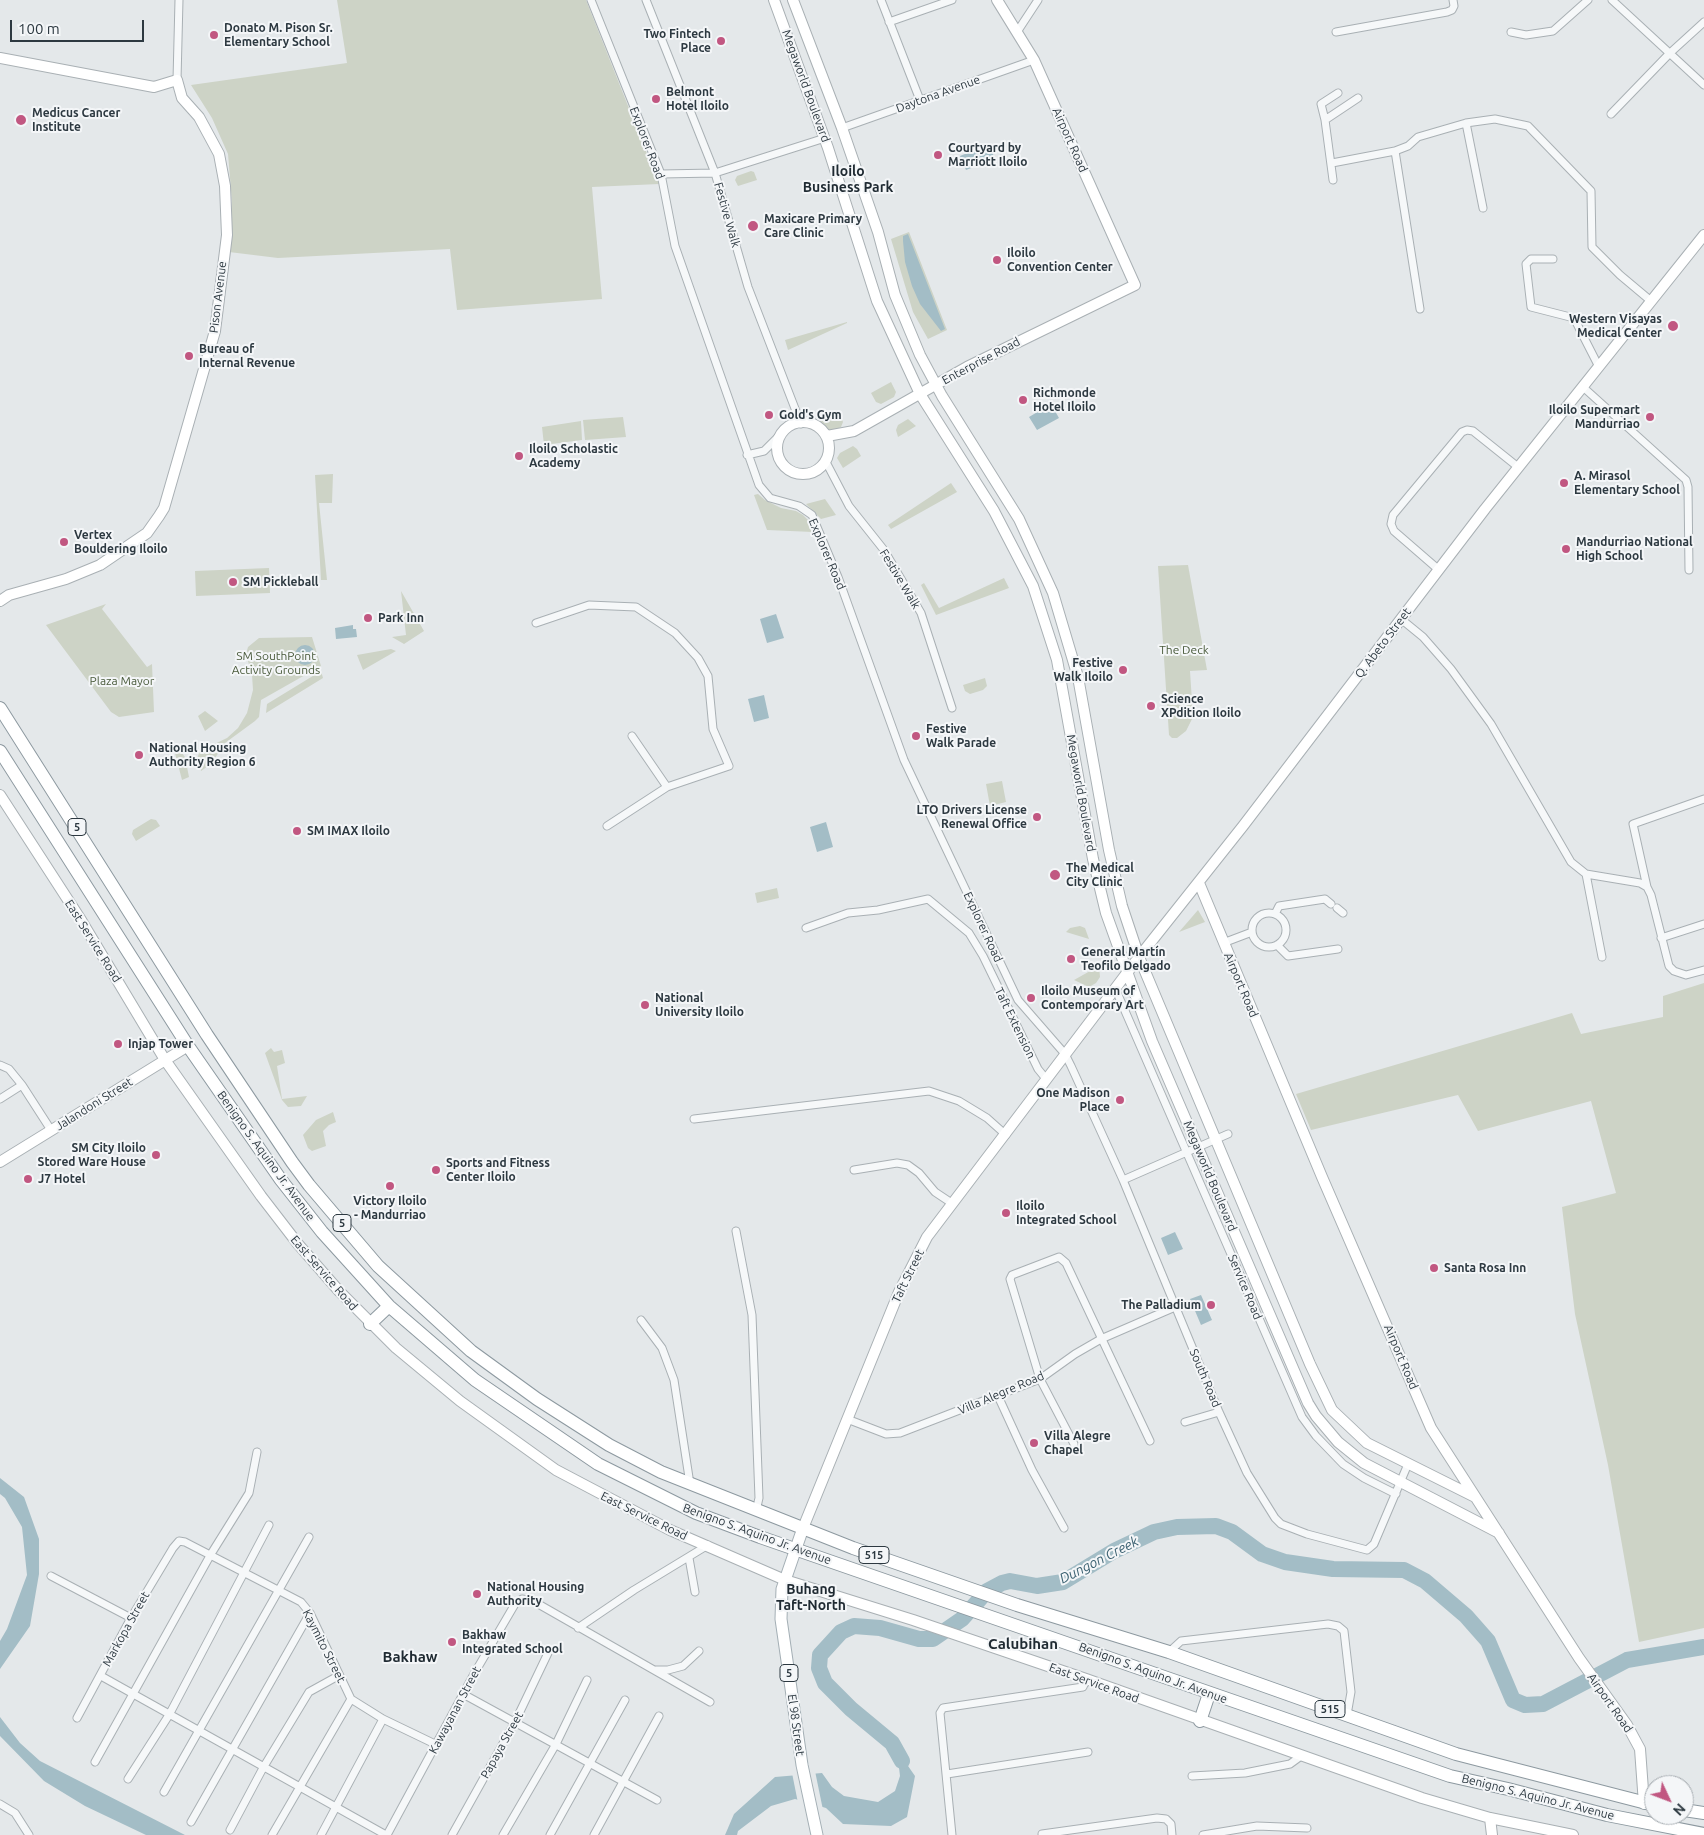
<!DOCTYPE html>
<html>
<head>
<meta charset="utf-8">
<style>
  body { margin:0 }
  #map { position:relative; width:1704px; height:1835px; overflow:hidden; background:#e4e8ea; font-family:Ubuntu,sans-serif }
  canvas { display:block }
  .north { position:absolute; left:1644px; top:1775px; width:50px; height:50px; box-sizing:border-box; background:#f4f6f8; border:1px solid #a4aaaf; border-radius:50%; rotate:133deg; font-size:14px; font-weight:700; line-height:20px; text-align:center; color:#2d3941 }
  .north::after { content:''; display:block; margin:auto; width:18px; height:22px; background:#c15781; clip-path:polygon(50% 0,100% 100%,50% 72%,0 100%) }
  .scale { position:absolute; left:10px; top:20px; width:134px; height:22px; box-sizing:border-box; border:2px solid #2d3941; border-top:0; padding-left:6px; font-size:15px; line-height:18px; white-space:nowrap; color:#2d3941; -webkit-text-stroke:4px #f4f6f8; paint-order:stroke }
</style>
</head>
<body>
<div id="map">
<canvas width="1704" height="1835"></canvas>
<div class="north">N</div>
<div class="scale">100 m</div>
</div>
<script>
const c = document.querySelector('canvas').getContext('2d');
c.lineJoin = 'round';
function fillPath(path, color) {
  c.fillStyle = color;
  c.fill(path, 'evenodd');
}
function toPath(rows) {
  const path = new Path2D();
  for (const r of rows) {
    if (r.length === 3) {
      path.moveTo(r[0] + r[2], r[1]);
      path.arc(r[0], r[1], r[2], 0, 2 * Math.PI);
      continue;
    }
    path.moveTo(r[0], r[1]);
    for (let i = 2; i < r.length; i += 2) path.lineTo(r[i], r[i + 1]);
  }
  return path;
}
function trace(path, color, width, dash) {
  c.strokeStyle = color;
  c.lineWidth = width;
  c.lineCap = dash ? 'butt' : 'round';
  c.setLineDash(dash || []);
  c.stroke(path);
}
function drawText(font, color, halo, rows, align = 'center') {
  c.font = font + ' Ubuntu,sans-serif';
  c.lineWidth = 4;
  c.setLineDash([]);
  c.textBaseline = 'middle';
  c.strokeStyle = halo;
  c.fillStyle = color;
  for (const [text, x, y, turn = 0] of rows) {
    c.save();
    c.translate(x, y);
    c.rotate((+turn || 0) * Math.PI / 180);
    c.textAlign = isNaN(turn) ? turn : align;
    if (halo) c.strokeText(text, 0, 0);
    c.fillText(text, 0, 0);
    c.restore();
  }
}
const green = toPath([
  [337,0,586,0,659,184,592,187,602,299,457,310,450,249,278,258,229,252,232,202,228,154,212,118,191,85,347,63],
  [751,171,754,172,757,180,738,186,735,180,737,176],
  [909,232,947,330,928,339,913,312,891,239],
  [847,322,847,323,788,350,785,340],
  [891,382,896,392,894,397,881,404,876,402,871,393],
  [839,412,843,422,841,427,828,433,823,431,819,422],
  [623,417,626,437,585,440,583,420],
  [908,419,916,426,898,437,896,430,898,425],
  [581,421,582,440,544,445,542,427],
  [853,446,857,449,861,456,843,468,837,458,840,453],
  [333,474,332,503,319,503,327,580,321,580,315,475],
  [951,483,957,492,891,529,888,525],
  [758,494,765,500,781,508,796,511,803,515,808,520,813,532,767,530,754,495],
  [825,499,836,515,821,519,806,504],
  [1188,565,1207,670,1190,671,1193,717,1186,731,1177,738,1172,738,1169,735,1158,566],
  [269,568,270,593,196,596,195,571],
  [1004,578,1009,588,936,615,921,585,924,583,939,608],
  [401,591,424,631,404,644,392,637,406,635],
  [106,604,102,609,147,667,152,664,154,712,119,717,111,712,46,625],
  [312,637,321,666,261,700,259,717,255,721,225,743,211,764,201,771,198,756,200,751,227,738,238,728,247,713,253,690,252,675,246,654,248,647,259,638],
  [391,649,396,651,363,670,357,655],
  [321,671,323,678,266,713,267,704],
  [985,678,987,686,983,690,970,694,965,691,963,685],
  [205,711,218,721,205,731,198,716],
  [175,753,182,753,185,757,189,777,182,780],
  [1002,781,1006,802,990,806,986,784],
  [151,819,156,820,160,826,136,841,132,834,133,830],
  [777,888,779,898,757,903,755,893],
  [1198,910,1205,922,1179,932],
  [1080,926,1085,928,1089,939,1066,932,1070,928],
  [1099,966,1100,977,1096,983,1089,987,1074,980],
  [1704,983,1704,1628,1639,1642,1608,1465,1575,1314,1562,1207,1616,1193,1591,1101,1478,1131,1458,1095,1311,1130,1296,1094,1572,1013,1581,1034,1663,1017,1663,996],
  [271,1048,274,1052,282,1050,285,1063,277,1066,282,1099,307,1096,301,1106,288,1107,282,1100,265,1053],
  [333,1112,336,1122,329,1125,323,1131,326,1146,312,1151,308,1148,303,1135,316,1120]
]);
const water = toPath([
  [989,144,995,159,966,170,960,156],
  [908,234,945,329,941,331,920,304,912,286,905,262,903,241,903,236],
  [1051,404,1059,418,1037,430,1029,417],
  [776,614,784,638,767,643,760,619],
  [353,625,353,629,356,629,357,637,336,639,335,628],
  [305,655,10],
  [764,695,769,718,754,722,748,699],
  [826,822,833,847,817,852,810,827],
  [1175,1232,1183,1249,1168,1255,1161,1238],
  [1201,1295,1212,1320,1201,1325,1190,1299],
  [0,1478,24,1497,39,1539,39,1574,30,1626,0,1669,0,1641,7,1629,27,1575,22,1527,5,1498,0,1494],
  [0,1717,20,1743,40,1761,185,1835,146,1835,85,1806,44,1781,0,1736],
  [892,1743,915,1776,907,1817,891,1826,843,1824,826,1808,795,1799,771,1806,738,1831,737,1835,725,1835,734,1814,775,1777,822,1773,832,1787,844,1796,878,1802,895,1791,900,1776,898,1759]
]);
const pier = toPath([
  [815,1771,823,1810,798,1803,792,1773]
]);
const river = toPath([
  [902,1761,892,1743,851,1709,825,1683,819,1668,820,1655,841,1632,854,1626,880,1628,919,1639,933,1639,962,1619,987,1591,1002,1583,1010,1581,1037,1586,1063,1582,1114,1551,1154,1532,1177,1527,1216,1526,1232,1532,1262,1554,1285,1562,1333,1569,1404,1570,1425,1581,1466,1616,1488,1641,1513,1700,1525,1705,1543,1704,1627,1660,1704,1647]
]);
const street = toPath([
  [591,0,661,174,675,246,759,485,770,498,799,506,812,515,838,577,904,760,1018,1000,1065,1054,1071,1066,1123,1180,1219,1412,1247,1473,1275,1518,1281,1524,1307,1534,1367,1550,1374,1544,1408,1464],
  [646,0,715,173,748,287,801,424,808,422],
  [881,0,920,100],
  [1612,0,1704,85],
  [889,22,952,0],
  [1017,32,1038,0],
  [1336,32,1447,12,1452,10,1454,6,1453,0],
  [1511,32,1526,35,1553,31,1588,0],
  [177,80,179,0],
  [1611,114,1670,53,1704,22],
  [1325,120,1321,104,1338,93],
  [842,128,1034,60],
  [1332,163,1395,151],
  [661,174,715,173,825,138],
  [1333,180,1325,120,1358,98],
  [1483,208,1466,123,1495,119,1528,126,1591,191,1592,247,1620,275,1651,301],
  [1553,259,1531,259,1526,264,1531,307,1574,318,1599,367],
  [1420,309,1395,151,1408,146,1418,137,1466,123],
  [1583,387,1686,480,1688,487,1689,570],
  [747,455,764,451,780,435],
  [826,462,849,506,884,550,921,613,952,708],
  [1439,570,1394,531,1391,524,1393,515,1462,432,1467,430,1473,431,1518,467],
  [1401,619,1423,637,1451,669,1491,724,1571,862,1586,874,1640,883,1647,887,1651,895,1669,966,1674,971,1686,975,1704,970],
  [536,623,589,605,636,607,675,633,698,658,708,676,713,729,729,766,667,787,607,826],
  [632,736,667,787],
  [1586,874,1602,957],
  [1647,887,1633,824,1704,799],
  [1337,908,1343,913],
  [1269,930,17],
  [1275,914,1279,906,1325,899,1331,904],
  [806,928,848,913,878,910,928,899,969,933,983,956,1038,1069,1047,1080],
  [1661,938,1704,924],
  [1223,943,1252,932],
  [1277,945,1288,956,1338,949],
  [1115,988,1302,1417,1316,1436,1343,1464,1364,1478,1396,1494],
  [0,1065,9,1069,22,1085,51,1130],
  [0,1099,22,1085],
  [694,1119,929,1091,959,1101,987,1118,1006,1135],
  [854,1170,897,1163,908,1165,919,1173,935,1192,953,1204],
  [1123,1180,1228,1134],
  [736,1231,752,1315,759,1498,756,1511],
  [641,1320,662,1348,674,1380,690,1484],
  [998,1396,1032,1470,1064,1528],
  [847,1419,886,1434,900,1433,1040,1379,1075,1354,1101,1339,1175,1307],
  [1185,1422,1219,1412],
  [1074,1444,1040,1379,1010,1279,1012,1275,1059,1257,1066,1263,1150,1441],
  [689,1558,695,1592],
  [51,1576,131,1618],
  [578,1628,634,1590,708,1545],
  [1169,1652,1181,1641,1328,1624,1338,1626,1344,1631,1351,1692,1347,1715],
  [656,1670,668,1670,683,1666,699,1651],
  [101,1676,386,1835],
  [463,1694,657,1800],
  [77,1718,131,1618,173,1548,179,1541,185,1542,301,1602,310,1613,351,1699,383,1719,437,1745],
  [95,1762,211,1554,249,1493,257,1452],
  [947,1774,1088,1752],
  [1192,1776,1245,1773,1290,1764,1301,1756],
  [128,1779,169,1715,269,1525],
  [164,1792,309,1537],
  [0,1804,15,1813,29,1835],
  [191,1822,310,1613],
  [230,1830,263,1768,309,1692,338,1676],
  [1042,1834,1157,1818,1166,1819,1171,1824,1172,1835],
  [272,1835,351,1699],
  [321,1835,383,1719],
  [387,1835,474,1674,515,1604,522,1599,533,1601,710,1702],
  [452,1835,515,1722,548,1653],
  [503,1835,556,1744,587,1680],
  [550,1835,625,1700],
  [594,1835,659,1716],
  [952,1835,940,1713,943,1708,1083,1687,1086,1679],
  [1203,1835,1257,1826,1307,1828]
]);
const secondary = toPath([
  [774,0,828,148,877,301,920,394,994,511,1033,586,1057,660,1093,859,1106,913,1152,1041,1308,1403,1316,1416,1338,1442,1364,1463,1499,1533],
  [793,0,842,128,878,232,895,295,920,355,942,396,1019,519,1053,593,1078,677,1109,850,1122,906,1139,957,1310,1364,1332,1410,1367,1443,1475,1497],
  [0,58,154,87,177,80,182,98,199,117,219,154,225,186,227,235,215,331,164,508,159,516,147,533,100,565,66,579,9,595,0,601],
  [803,448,26],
  [827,436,854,431,967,367,1135,285,1034,60,997,0],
  [0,795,81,920,165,1060,261,1196,298,1244,339,1291,396,1348,460,1401,556,1470,670,1530,785,1580,913,1620,1086,1679,1422,1798,1490,1818,1573,1835],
  [1199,883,1322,1177,1431,1428,1579,1658,1627,1725,1640,1749,1644,1804],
  [0,1162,188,1046],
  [803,1528,899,1292,927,1237,1139,957,1243,826,1485,509,1704,235],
  [1490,1818,1492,1835]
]);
const primary = toPath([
  [803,1528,782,1589,781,1619,802,1765,817,1835]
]);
const highway = toPath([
  [0,708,207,1035,292,1162,309,1185,378,1266,471,1351,537,1399,609,1445,661,1472,853,1548,1017,1605,1169,1652,1456,1754,1654,1805],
  [0,751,188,1046,281,1180,322,1232,389,1306,475,1380,598,1464,696,1513,760,1537,1450,1776,1508,1789,1607,1815,1704,1834],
  [370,1324,389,1306],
  [1200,1721,1209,1694],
  [1684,1810,1704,1813]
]);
const markers = [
  [214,35,5,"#c15781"],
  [721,41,5,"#c15781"],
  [656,99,5,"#c15781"],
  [21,120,6,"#c15781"],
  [938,155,5,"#c15781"],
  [753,226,6,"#c15781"],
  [997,260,5,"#c15781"],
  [1673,326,6,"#c15781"],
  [189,356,5,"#c15781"],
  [1023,400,5,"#c15781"],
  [769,415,5,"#c15781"],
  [1650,417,5,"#c15781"],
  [519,456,5,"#c15781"],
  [1564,483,5,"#c15781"],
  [64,542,5,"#c15781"],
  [1566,549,5,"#c15781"],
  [233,582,5,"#c15781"],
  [368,618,5,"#c15781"],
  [1123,670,5,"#c15781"],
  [1151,706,5,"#c15781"],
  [916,736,5,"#c15781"],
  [139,755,5,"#c15781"],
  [1037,817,5,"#c15781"],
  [297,831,5,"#c15781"],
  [1055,875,6,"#c15781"],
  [1071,959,5,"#c15781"],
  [1031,998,5,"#c15781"],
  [645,1005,5,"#c15781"],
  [118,1044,5,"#c15781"],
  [1120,1100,5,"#c15781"],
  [156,1155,5,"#c15781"],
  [436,1170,5,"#c15781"],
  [28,1179,5,"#c15781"],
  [390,1186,5,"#c15781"],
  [1006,1213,5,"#c15781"],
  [1434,1268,5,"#c15781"],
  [1211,1305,5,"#c15781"],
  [1034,1443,5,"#c15781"],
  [477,1594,5,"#c15781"],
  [452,1642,5,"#c15781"]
];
const shields = [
  [77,827,18],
  [342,1223,18],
  [874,1555,30],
  [789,1673,18],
  [1330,1709,30]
];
const shieldNames = [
  ["5",77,827],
  ["5",342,1223],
  ["515",874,1555],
  ["5",789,1673],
  ["515",1330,1709]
];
const poiNames = [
  ["Donato M. Pison Sr.",224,28],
  ["Elementary School",224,42],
  ["Two Fintech",711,34,"right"],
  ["Place",711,48,"right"],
  ["Belmont",666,92],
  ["Hotel Iloilo",666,106],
  ["Medicus Cancer",32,113],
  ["Institute",32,127],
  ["Courtyard by",948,148],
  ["Marriott Iloilo",948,162],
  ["Maxicare Primary",764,219],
  ["Care Clinic",764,233],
  ["Iloilo",1007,253],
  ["Convention Center",1007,267],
  ["Western Visayas",1662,319,"right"],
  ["Medical Center",1662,333,"right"],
  ["Bureau of",199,349],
  ["Internal Revenue",199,363],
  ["Richmonde",1033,393],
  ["Hotel Iloilo",1033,407],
  ["Iloilo Supermart",1640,410,"right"],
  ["Mandurriao",1640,424,"right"],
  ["Gold's Gym",779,415],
  ["Iloilo Scholastic",529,449],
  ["Academy",529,463],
  ["A. Mirasol",1574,476],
  ["Elementary School",1574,490],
  ["Vertex",74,535],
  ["Bouldering Iloilo",74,549],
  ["Mandurriao National",1576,542],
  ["High School",1576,556],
  ["SM Pickleball",243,582],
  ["Park Inn",378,618],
  ["Festive",1113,663,"right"],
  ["Walk Iloilo",1113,677,"right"],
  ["Science",1161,699],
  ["XPdition Iloilo",1161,713],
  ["Festive",926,729],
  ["Walk Parade",926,743],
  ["National Housing",149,748],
  ["Authority Region 6",149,762],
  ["LTO Drivers License",1027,810,"right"],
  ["Renewal Office",1027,824,"right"],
  ["SM IMAX Iloilo",307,831],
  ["The Medical",1066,868],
  ["City Clinic",1066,882],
  ["General Martín",1081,952],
  ["Teofilo Delgado",1081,966],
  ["Iloilo Museum of",1041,991],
  ["Contemporary Art",1041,1005],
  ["National",655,998],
  ["University Iloilo",655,1012],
  ["Injap Tower",128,1044],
  ["One Madison",1110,1093,"right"],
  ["Place",1110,1107,"right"],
  ["SM City Iloilo",146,1148,"right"],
  ["Stored Ware House",146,1162,"right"],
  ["Sports and Fitness",446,1163],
  ["Center Iloilo",446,1177],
  ["J7 Hotel",38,1179],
  ["Victory Iloilo",390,1201,"center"],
  ["- Mandurriao",390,1215,"center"],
  ["Iloilo",1016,1206],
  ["Integrated School",1016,1220],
  ["Santa Rosa Inn",1444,1268],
  ["The Palladium",1201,1305,"right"],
  ["Villa Alegre",1044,1436],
  ["Chapel",1044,1450],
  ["National Housing",487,1587],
  ["Authority",487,1601],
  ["Bakhaw",462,1635],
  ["Integrated School",462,1649]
];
const streetNames = [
  ["Megaworld Boulevard",806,86,70],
  ["Daytona Avenue",938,94,-20],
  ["Airport Road",1070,140,66],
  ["Explorer Road",647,143,69],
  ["Festive Walk",727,215,74],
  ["Pison Avenue",218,297,-83],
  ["Enterprise Road",981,361,-28],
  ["Explorer Road",827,554,67],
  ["Festive Walk",900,579,59],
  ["Q. Abeto Street",1383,643,-53],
  ["Megaworld Boulevard",1081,793,80],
  ["Explorer Road",983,927,65],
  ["East Service Road",93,941,58],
  ["Airport Road",1241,985,67],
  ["Taft Extension",1015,1023,64],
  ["Jalandoni Street",94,1104,-32],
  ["Benigno S. Aquino Jr. Avenue",266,1156,54],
  ["Megaworld Boulevard",1210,1176,67],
  ["East Service Road",324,1273,49],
  ["Taft Street",908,1276,-64],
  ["Service Road",1245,1287,67],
  ["Airport Road",1401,1357,67],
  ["South Road",1205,1378,67],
  ["Villa Alegre Road",1001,1393,-23],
  ["East Service Road",644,1516,26],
  ["Benigno S. Aquino Jr. Avenue",757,1534,20],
  ["Markopa Street",126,1629,-61],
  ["Kaymito Street",324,1646,63],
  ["Benigno S. Aquino Jr. Avenue",1153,1673,20],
  ["East Service Road",1094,1683,20],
  ["Airport Road",1610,1703,55],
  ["Kawayanan Street",455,1710,-62],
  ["El 98 Street",796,1725,82],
  ["Papaya Street",502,1745,-61],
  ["Benigno S. Aquino Jr. Avenue",1538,1797,14]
];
const parkNames = [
  ["The Deck",1184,650],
  ["SM SouthPoint",276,656],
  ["Activity Grounds",276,670],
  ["Plaza Mayor",122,681]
];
const neighbourhoodNames = [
  ["Iloilo",848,171],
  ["Business Park",848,187],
  ["Buhang",811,1589],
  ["Taft-North",811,1605]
];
const waterNames = [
  ["Dungon Creek",1099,1560,-27]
];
const quarterNames = [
  ["Calubihan",1023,1644],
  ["Bakhaw",410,1657]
];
fillPath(green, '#cdd3c6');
fillPath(water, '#a3bdc6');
fillPath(pier, '#e4e8ea');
trace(river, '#a3bdc6', 16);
trace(street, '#a9b0b4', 9);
trace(secondary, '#a9b0b4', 12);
trace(primary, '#a4afb5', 13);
trace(highway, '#8d99a0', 14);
trace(street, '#f6f8f9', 7);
trace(secondary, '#fff', 10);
trace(primary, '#fff', 11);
trace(highway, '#fff', 12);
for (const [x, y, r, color] of markers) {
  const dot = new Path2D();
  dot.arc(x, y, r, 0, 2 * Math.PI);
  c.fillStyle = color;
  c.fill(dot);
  trace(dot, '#f4f6f8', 2);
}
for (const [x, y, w] of shields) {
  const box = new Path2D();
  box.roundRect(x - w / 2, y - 8.5, w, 17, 4);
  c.fillStyle = '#f4f6f8';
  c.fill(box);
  trace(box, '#2d3941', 1);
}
drawText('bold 11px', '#2d3941', null, shieldNames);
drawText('bold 12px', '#2d3941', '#f4f6f8', poiNames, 'left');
drawText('12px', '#2d3941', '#f4f6f8', streetNames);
drawText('12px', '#4a5b3c', '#f4f6f8', parkNames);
drawText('bold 14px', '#1f2a32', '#f4f6f8', neighbourhoodNames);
drawText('italic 14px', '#3b6171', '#f4f6f8', waterNames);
drawText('bold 15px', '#1f2a32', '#f4f6f8', quarterNames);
</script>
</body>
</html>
